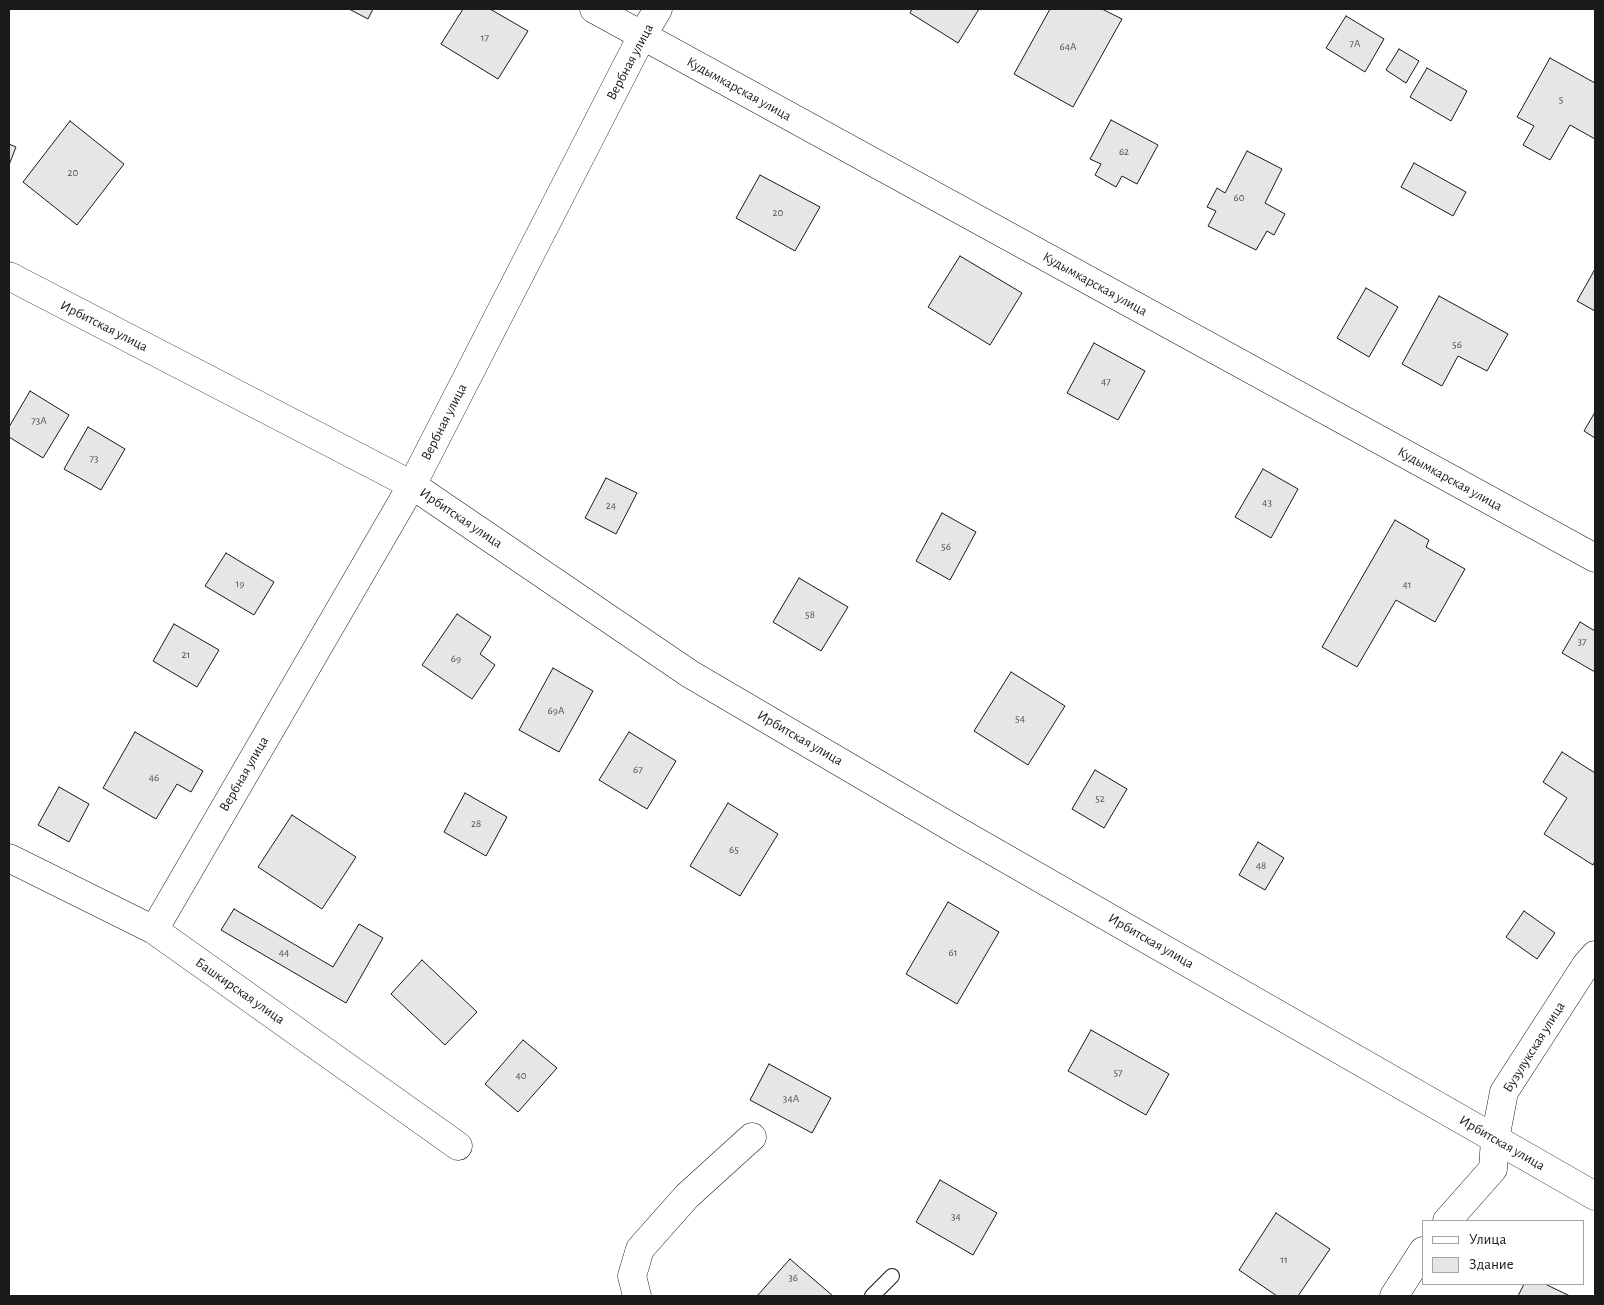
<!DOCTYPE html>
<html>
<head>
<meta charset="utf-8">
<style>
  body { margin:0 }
  #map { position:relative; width:1604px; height:1305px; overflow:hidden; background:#fff; font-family:"Alegreya Sans",sans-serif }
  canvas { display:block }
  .frame { position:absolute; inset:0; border:10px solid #1a1a1a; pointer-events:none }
  .legend { position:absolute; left:1422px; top:1220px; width:162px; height:65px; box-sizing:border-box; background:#fff; border:1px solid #a3a3a3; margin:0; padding:6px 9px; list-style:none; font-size:15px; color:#1a1a1a }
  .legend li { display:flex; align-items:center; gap:10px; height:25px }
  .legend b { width:25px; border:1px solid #a3a3a3 }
</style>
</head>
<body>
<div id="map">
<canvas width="1604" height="1305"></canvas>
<div class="frame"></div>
<ul class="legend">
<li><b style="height:6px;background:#fff"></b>Улица</li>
<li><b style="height:14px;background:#e6e6e6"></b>Здание</li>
</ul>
</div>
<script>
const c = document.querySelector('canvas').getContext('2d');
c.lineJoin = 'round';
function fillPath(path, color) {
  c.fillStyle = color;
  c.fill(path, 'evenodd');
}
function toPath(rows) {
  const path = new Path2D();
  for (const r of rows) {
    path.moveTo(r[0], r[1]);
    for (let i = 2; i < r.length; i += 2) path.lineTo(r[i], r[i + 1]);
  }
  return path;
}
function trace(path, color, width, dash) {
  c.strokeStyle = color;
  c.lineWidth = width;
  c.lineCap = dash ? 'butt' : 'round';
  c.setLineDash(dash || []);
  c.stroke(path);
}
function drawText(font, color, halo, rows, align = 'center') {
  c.font = font + ' "Alegreya Sans",sans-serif';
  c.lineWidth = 4;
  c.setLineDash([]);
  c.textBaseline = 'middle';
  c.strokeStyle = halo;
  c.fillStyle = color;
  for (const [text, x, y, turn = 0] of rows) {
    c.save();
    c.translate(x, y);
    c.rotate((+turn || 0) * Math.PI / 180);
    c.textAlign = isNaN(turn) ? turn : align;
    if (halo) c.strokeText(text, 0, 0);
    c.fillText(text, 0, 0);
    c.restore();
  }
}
const building = toPath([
  [349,9,373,9,368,19,349,9],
  [463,9,490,9,528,31,498,79,441,44,463,9],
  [912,9,979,9,958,43,910,13,912,9],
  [1050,9,1102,9,1122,19,1073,107,1014,74,1050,9],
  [1346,16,1384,39,1365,72,1326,48,1346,16],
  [1399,49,1419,61,1406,83,1386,70,1399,49],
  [1550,58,1595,83,1595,139,1570,125,1550,160,1523,145,1534,126,1517,117,1550,58],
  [1427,68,1467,91,1451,121,1410,97,1427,68],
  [1111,120,1158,145,1137,184,1122,176,1116,187,1095,175,1101,164,1090,159,1111,120],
  [70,121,124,164,77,225,23,182,70,121],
  [9,144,16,147,9,165,9,144],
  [1247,151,1282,169,1265,203,1285,214,1274,235,1267,231,1256,250,1208,226,1216,211,1207,207,1217,188,1225,193,1247,151],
  [1414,163,1466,192,1453,216,1401,187,1414,163],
  [760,175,820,207,795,251,736,218,760,175],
  [960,256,1022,293,990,345,928,307,960,256],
  [1595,269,1595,311,1577,301,1595,269],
  [1366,288,1398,307,1369,357,1337,338,1366,288],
  [1439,296,1508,334,1487,371,1458,356,1442,386,1402,364,1439,296],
  [1094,343,1145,371,1118,420,1067,393,1094,343],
  [30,391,69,415,43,458,9,437,9,427,30,391],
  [1595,412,1595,438,1584,431,1595,412],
  [88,427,125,449,101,490,64,469,88,427],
  [1263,469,1298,489,1271,538,1235,517,1263,469],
  [606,478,637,493,616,534,585,518,606,478],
  [942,513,976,532,950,580,916,561,942,513],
  [1395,520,1429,540,1426,547,1465,569,1435,622,1396,600,1357,667,1322,647,1395,520],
  [226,553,274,582,254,615,205,586,226,553],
  [799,578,848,607,821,651,773,622,799,578],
  [457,614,491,637,480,654,495,665,472,699,422,665,457,614],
  [1580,622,1595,631,1595,672,1562,653,1580,622],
  [174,624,219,650,197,687,153,661,174,624],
  [553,668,593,691,559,752,519,730,553,668],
  [1011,672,1065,706,1028,765,974,731,1011,672],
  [135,732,203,771,191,792,177,784,156,819,103,788,135,732],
  [629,732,676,761,647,809,599,780,629,732],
  [1562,752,1595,773,1595,861,1593,865,1544,834,1567,798,1543,782,1562,752],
  [1095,770,1127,789,1104,828,1072,809,1095,770],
  [59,787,89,804,69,842,38,825,59,787],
  [465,793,507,817,486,856,444,832,465,793],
  [728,803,778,834,740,896,690,866,728,803],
  [292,815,356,857,322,909,258,867,292,815],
  [1258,842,1284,858,1265,890,1239,875,1258,842],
  [948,902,999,932,957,1004,906,974,948,902],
  [234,909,333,967,359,924,383,938,346,1003,221,930,234,909],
  [1524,911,1555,933,1537,959,1506,937,1524,911],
  [422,960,477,1012,445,1045,391,994,422,960],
  [1091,1030,1169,1074,1146,1115,1068,1071,1091,1030],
  [523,1040,557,1068,518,1112,485,1084,523,1040],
  [769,1064,831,1098,812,1133,750,1100,769,1064],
  [940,1180,997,1213,973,1255,916,1222,940,1180],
  [1276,1213,1330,1249,1298,1296,1277,1296,1239,1270,1276,1213],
  [790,1259,833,1296,757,1296,790,1259],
  [1524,1284,1545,1284,1570,1296,1518,1296,1524,1284]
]);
const service = toPath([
  [872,1296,892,1276]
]);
const minor = toPath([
  [594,9,1595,558],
  [9,276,412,485,690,674,956,830,1595,1196],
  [9,858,154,930,458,1146],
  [154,930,412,485,642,36,658,9],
  [1447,1221,1493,1169,1495,1139,1504,1092,1586,965,1595,955],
  [637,1296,632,1276,640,1249,687,1196,752,1137],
  [1394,1296,1423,1251]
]);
const numberNames = [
  ["17",485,38],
  ["7А",1355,44],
  ["64А",1068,47],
  ["5",1561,100],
  ["62",1124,152],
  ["20",73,173],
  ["60",1239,198],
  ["20",778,213],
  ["56",1457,345],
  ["47",1106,382],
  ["73А",39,421],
  ["73",94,459],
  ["43",1267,503],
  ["24",611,506],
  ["56",946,547],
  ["19",240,584],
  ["41",1407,585],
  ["58",810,615],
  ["37",1582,642],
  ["21",186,655],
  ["69",456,659],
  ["69А",556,711],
  ["54",1020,719],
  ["67",638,770],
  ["46",154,778],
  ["52",1100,799],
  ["28",476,824],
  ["65",734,850],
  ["48",1261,866],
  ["44",284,953],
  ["61",953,953],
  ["57",1118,1073],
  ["40",521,1076],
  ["34А",791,1099],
  ["34",956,1217],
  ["11",1284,1260],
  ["36",793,1278]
];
const streetNames = [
  ["Вербная улица",630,62,-62],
  ["Кудымкарская улица",739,89,29],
  ["Кудымкарская улица",1095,284,29],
  ["Ирбитская улица",104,326,27],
  ["Вербная улица",444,422,-63],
  ["Кудымкарская улица",1450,479,29],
  ["Ирбитская улица",461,518,34],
  ["Ирбитская улица",800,738,30],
  ["Вербная улица",244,774,-60],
  ["Ирбитская улица",1151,941,30],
  ["Башкирская улица",240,991,35],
  ["Бузулукская улица",1534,1047,-58],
  ["Ирбитская улица",1502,1143,30]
];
fillPath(building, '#e6e6e6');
trace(building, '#1a1a1a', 1);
trace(service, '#1a1a1a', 16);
trace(minor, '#1a1a1a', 29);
trace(service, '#fff', 14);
trace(minor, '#fff', 28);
drawText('11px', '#4d4d4d', null, numberNames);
drawText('14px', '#1a1a1a', '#fff', streetNames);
</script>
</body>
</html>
